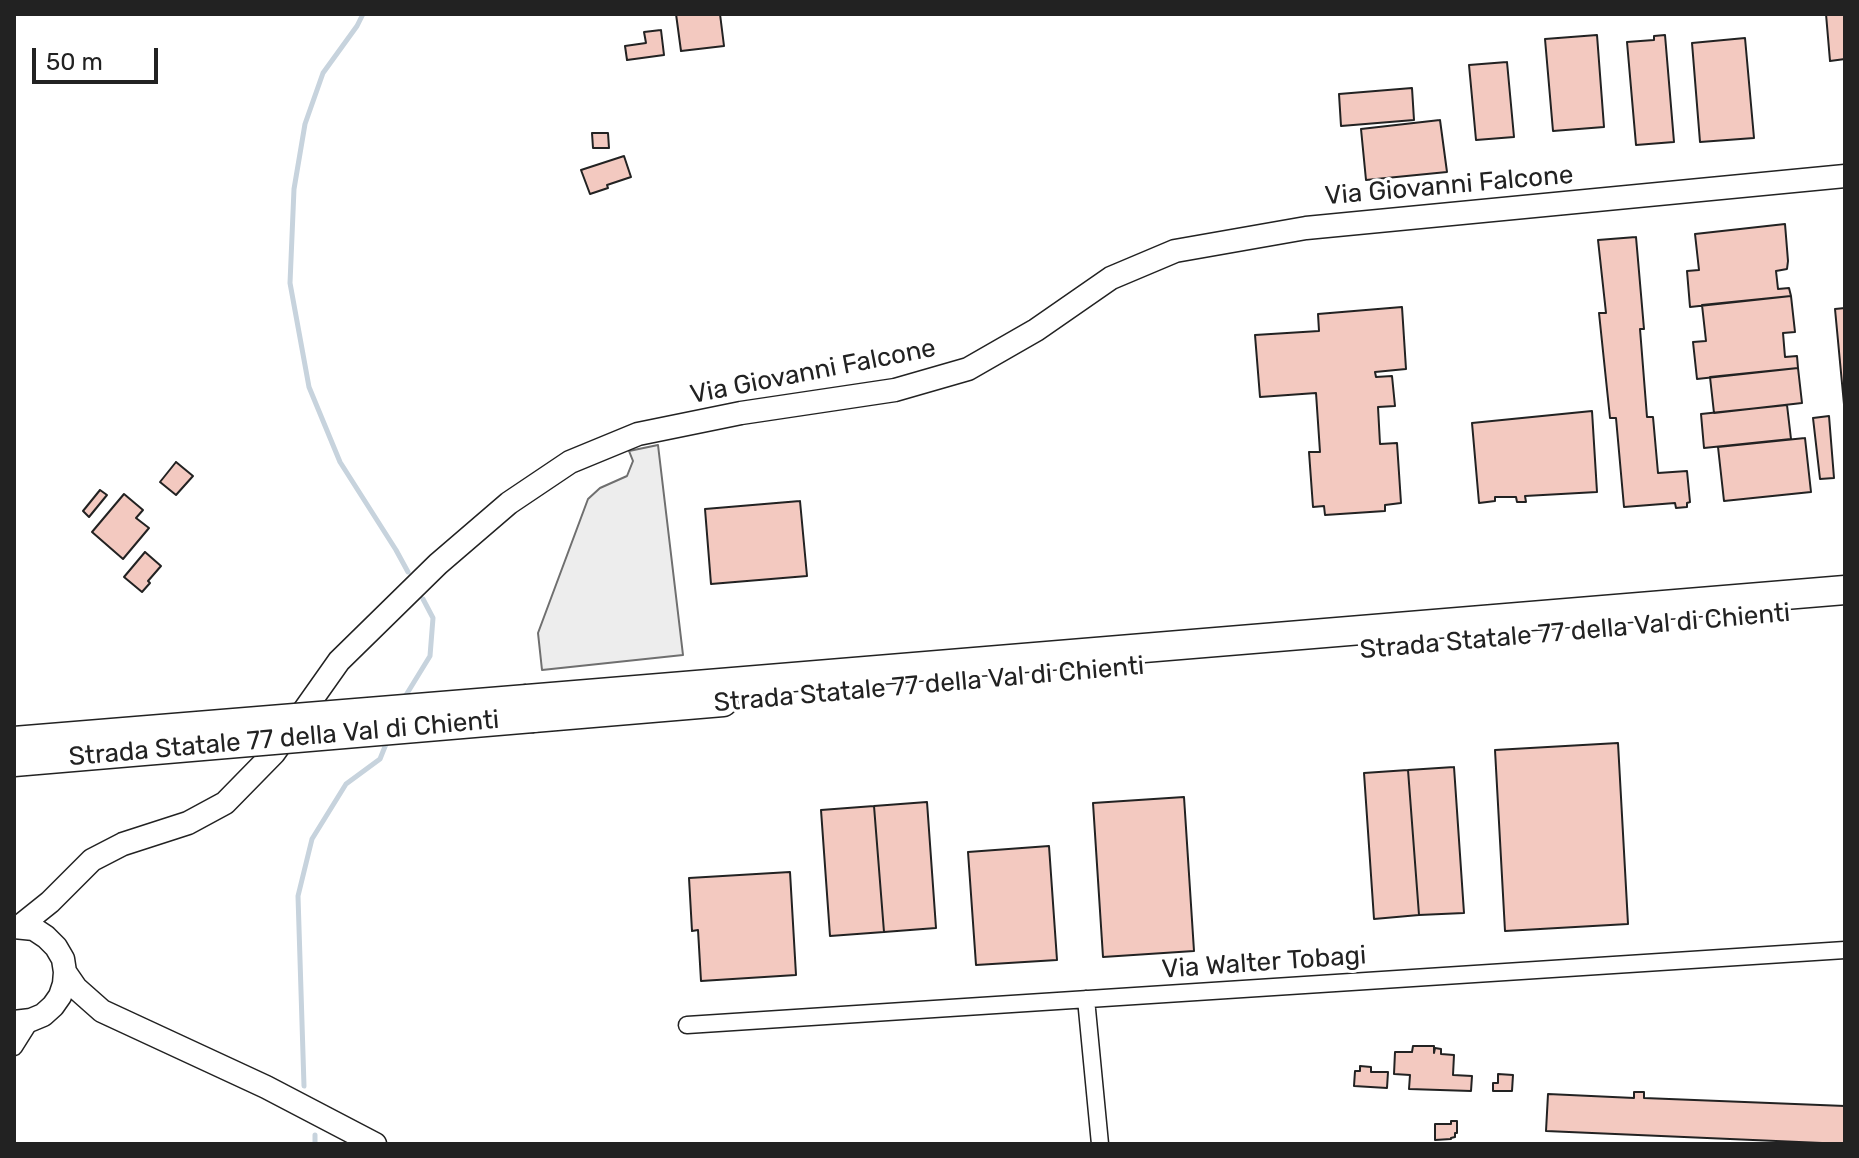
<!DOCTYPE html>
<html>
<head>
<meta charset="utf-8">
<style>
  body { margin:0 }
  #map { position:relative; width:1859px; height:1158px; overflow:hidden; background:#fff; font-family:Rubik,sans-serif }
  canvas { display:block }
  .frame { position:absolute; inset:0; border:16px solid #222; pointer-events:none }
  .scale { position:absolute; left:32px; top:48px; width:126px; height:36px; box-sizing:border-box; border:4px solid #222; border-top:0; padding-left:10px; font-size:24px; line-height:28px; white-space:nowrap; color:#222; -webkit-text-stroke:6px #fff; paint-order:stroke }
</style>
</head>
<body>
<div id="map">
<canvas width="1859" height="1158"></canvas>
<div class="frame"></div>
<div class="scale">50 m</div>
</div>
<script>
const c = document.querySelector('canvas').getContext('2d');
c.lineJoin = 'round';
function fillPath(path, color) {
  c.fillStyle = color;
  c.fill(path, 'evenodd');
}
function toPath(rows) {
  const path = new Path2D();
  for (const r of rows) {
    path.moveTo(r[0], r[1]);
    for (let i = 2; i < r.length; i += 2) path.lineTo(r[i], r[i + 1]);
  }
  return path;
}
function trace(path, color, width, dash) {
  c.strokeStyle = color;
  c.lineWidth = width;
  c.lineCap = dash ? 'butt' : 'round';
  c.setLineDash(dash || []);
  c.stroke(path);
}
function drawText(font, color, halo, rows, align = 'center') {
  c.font = font + ' Rubik,sans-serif';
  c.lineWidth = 6;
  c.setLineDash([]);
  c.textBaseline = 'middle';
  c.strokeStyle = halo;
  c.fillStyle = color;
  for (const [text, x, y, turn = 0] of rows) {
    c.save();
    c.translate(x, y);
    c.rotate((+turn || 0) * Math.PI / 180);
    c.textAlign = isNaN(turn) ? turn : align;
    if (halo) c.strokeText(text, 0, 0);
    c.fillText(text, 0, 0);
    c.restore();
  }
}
const parking = toPath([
  [658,445,683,655,542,670,538,633,588,499,600,488,627,476,633,461,629,451,658,445]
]);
const stream = toPath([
  [363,14,357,26,323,73,305,124,294,189,290,283,309,387,340,462,396,550,408,572],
  [403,700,430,656,433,618,423,599],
  [304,1086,298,896,312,839,346,784,380,759,388,739],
  [315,1144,315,1135]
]);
const building = toPath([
  [676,14,720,14,724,46,681,51,676,14],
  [1826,14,1845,14,1845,59,1830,61,1826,14],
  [661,30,664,55,627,60,625,46,646,43,644,32,661,30],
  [1597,35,1604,127,1553,131,1545,39,1597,35],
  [1665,35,1674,142,1636,145,1627,42,1654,40,1654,36,1665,35],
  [1745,38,1754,138,1700,142,1692,43,1745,38],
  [1507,62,1514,137,1476,140,1469,65,1507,62],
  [1412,88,1414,120,1341,126,1339,94,1412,88],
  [1440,120,1447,172,1366,180,1361,129,1440,120],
  [592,133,608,133,609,148,593,148,592,133],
  [624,156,631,177,607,185,608,188,590,194,581,170,624,156],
  [1785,224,1788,261,1787,269,1776,271,1778,289,1789,288,1791,296,1690,307,1687,271,1699,270,1695,234,1785,224],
  [1636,237,1644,329,1640,329,1647,417,1653,417,1658,473,1687,471,1690,502,1687,503,1687,507,1676,508,1675,503,1624,507,1616,418,1610,418,1599,313,1606,313,1598,240,1636,237],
  [1791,296,1795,332,1783,333,1785,357,1797,356,1798,368,1697,379,1693,342,1706,341,1702,305,1791,296],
  [1402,307,1406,369,1375,372,1376,377,1392,376,1395,406,1378,407,1380,444,1397,443,1401,503,1385,505,1385,511,1325,515,1324,506,1313,507,1309,452,1320,452,1316,393,1260,397,1255,335,1319,331,1318,314,1402,307],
  [1845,308,1845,415,1835,309,1845,308],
  [1798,368,1802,403,1714,413,1710,377,1798,368],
  [1787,405,1791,439,1704,448,1701,414,1787,405],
  [1592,411,1597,492,1525,496,1526,502,1517,502,1516,497,1495,497,1495,501,1479,503,1472,423,1592,411],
  [1829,416,1834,478,1820,479,1813,418,1829,416],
  [1805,438,1811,492,1724,501,1718,447,1805,438],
  [176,462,193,476,176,495,160,482,176,462],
  [100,490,107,495,89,517,83,511,100,490],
  [124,494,143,510,136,518,149,528,123,559,92,532,124,494],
  [800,501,807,576,711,584,705,509,800,501],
  [145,552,161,566,148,581,150,583,142,592,124,577,145,552],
  [1618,743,1628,924,1505,931,1495,750,1618,743],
  [1454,767,1464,913,1419,915,1408,770,1454,767],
  [1408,770,1419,915,1374,919,1364,773,1408,770],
  [1184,797,1194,951,1103,957,1093,803,1184,797],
  [927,802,936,928,884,932,874,806,927,802],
  [874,806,884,932,830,936,821,810,874,806],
  [1049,846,1057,960,976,965,968,852,1049,846],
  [790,872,796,975,701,981,698,930,692,931,689,878,790,872],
  [1413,1046,1434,1046,1434,1053,1435,1048,1441,1049,1441,1054,1454,1055,1453,1075,1472,1076,1471,1091,1409,1089,1410,1075,1394,1074,1395,1052,1412,1052,1413,1046],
  [1360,1066,1371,1067,1371,1072,1388,1072,1387,1088,1354,1086,1355,1071,1360,1071,1360,1066],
  [1498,1074,1513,1075,1512,1091,1493,1091,1493,1083,1498,1083,1498,1074],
  [1634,1092,1644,1092,1644,1098,1845,1106,1845,1144,1546,1131,1548,1094,1634,1098,1634,1092],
  [1451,1121,1457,1121,1457,1133,1455,1133,1455,1137,1451,1138,1451,1139,1435,1140,1435,1124,1451,1124,1451,1121]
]);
const street = toPath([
  [1086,999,1100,1144],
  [687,1025,1845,950],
  [14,1047,31,1020]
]);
const secondary = toPath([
  [20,926,50,902,92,860,123,844,188,823,225,803,274,753,339,661,438,564,509,503,570,462,638,434,741,413,895,390,968,369,1036,330,1111,278,1175,251,1306,228,1845,176],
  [14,927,34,929,46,937,56,947,63,959,65,972,64,984,60,996,53,1006,43,1015,31,1020,14,1022],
  [65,972,76,988,102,1011,266,1087,375,1144]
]);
const highway = toPath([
  [527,699,1845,590],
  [533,718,723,702]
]);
const highwayBridge = toPath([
  [14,741,527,699],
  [14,762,533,718]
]);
const streetNames = [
  ["Via Giovanni Falcone",1449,186,-5],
  ["Via Giovanni Falcone",813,372,-11],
  ["Strada Statale 77 della Val di Chienti",1575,632,-5],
  ["Strada Statale 77 della Val di Chienti",929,685,-5],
  ["Strada Statale 77 della Val di Chienti",284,739,-5],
  ["Via Walter Tobagi",1264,963,-4]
];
fillPath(parking, '#ededed');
trace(parking, '#6f6f6f', 2);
trace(stream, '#c7d3dd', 5);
fillPath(building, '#f3c9c0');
trace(building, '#222', 2);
trace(street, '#222', 19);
trace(secondary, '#222', 25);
trace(highway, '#222', 31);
trace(street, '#fff', 16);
trace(secondary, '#fff', 22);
trace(highway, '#fff', 28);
trace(highwayBridge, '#222', 31, []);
trace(highwayBridge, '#fff', 28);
drawText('26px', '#222', '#fff', streetNames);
</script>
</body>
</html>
